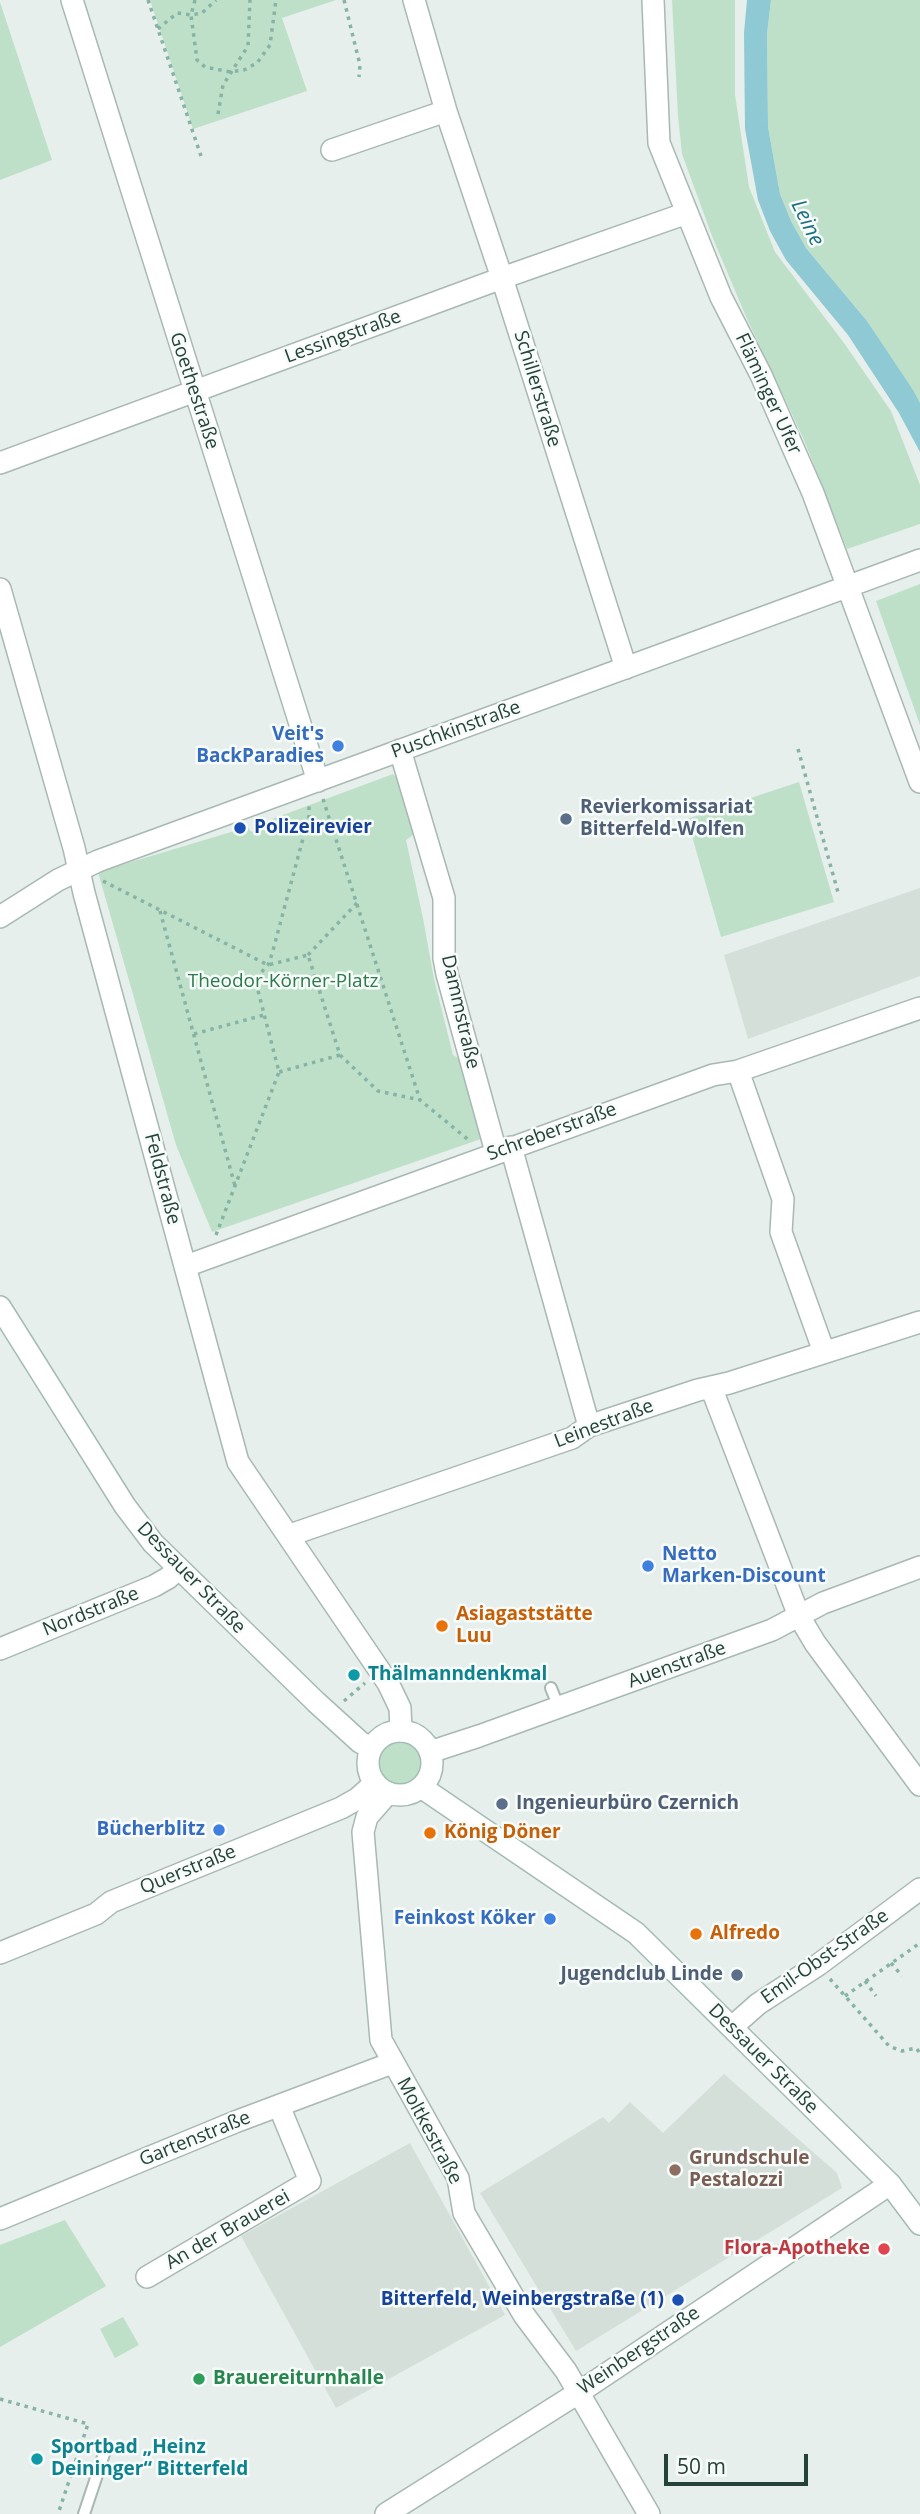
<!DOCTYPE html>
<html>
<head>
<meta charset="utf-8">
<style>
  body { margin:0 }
  #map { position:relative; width:920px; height:2514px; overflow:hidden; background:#e6efeb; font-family:"Open Sans",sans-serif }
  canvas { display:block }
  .scale { position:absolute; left:664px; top:2454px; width:144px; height:32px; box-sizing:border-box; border:4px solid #24423a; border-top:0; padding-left:9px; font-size:21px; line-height:24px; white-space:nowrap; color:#24423a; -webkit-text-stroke:5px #f7fbf9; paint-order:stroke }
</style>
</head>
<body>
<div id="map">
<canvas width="920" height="2514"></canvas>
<div class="scale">50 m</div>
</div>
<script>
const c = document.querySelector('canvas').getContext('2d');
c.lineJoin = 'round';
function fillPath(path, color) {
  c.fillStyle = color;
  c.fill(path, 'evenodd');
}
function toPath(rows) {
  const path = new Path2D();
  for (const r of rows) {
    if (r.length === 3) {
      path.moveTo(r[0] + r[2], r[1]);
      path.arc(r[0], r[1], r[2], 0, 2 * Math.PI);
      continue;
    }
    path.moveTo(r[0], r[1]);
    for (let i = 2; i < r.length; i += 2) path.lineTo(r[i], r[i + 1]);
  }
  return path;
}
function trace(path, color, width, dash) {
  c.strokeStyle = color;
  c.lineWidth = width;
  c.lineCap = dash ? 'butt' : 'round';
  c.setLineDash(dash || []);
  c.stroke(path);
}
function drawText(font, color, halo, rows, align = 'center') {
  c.font = font + ' "Open Sans",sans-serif';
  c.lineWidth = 5;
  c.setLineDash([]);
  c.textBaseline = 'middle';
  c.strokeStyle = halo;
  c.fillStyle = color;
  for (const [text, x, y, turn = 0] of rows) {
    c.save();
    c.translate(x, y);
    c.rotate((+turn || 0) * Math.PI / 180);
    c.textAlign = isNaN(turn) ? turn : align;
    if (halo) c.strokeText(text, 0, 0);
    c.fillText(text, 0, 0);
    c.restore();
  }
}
const built = toPath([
  [920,888,920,976,748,1039,724,955],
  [724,2074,837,2173,842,2188,576,2351,480,2193,603,2117,609,2123,630,2102,663,2133],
  [410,2143,505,2315,336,2408,241,2236]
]);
const green = toPath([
  [150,0,336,0,282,18,307,91,193,129],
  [672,0,735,0,735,95,749,187,775,252,844,343,891,411,920,485,920,524,847,549,804,440,747,319,712,236,682,154,678,116],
  [771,0,920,0,920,403,867,321,806,248,791,221,780,194,768,127,767,34],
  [0,2,52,160,0,180],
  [920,584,920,725,876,601],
  [393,774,403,785,417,832,406,840,423,918,434,979,453,1055,462,1060,481,1139,212,1232,176,1145,98,872,241,829,248,827,251,832,264,827,264,822],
  [799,782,834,902,721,937,687,819],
  [399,1763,22],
  [65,2220,106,2286,0,2347,0,2245],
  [123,2317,139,2345,115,2358,100,2329]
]);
const water = toPath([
  [747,0,771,0,767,34,768,127,780,194,791,221,806,248,867,321,913,390,920,403,920,452,899,413,848,335,786,260,770,231,758,200,745,129,744,33]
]);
const path = toPath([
  [148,0,201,156],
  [195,0,191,15,197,60,205,67,230,72,244,70,257,63,270,45,276,0],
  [344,0,360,65,359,77],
  [158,29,177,13,191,15,202,13,216,0],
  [218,114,223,85,248,46,250,0],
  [798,749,839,896],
  [323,799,420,1100],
  [103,881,268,965,308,955,340,1055,279,1072],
  [160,911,235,1186],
  [308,955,357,903],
  [194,1034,264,1015],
  [340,1055,378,1091,420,1100,471,1142],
  [216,1235,279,1072,255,979,268,965,272,954,309,816,309,804],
  [344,1701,365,1683],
  [891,1963,902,1976],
  [830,1979,889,2046,902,2051,916,2048,920,2053],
  [865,1981,876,1996],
  [845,1996,920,1943],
  [0,2399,88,2424,58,2514]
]);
const lane = toPath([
  [551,1688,559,1708],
  [84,2514,106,2448]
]);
const street = toPath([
  [72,0,318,781],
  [414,0,446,111,502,278,626,668],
  [653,0,659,143,721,297,761,375,813,493,920,782],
  [332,150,446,111],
  [0,463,502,278,687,213],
  [0,589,74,848,84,893,238,1462,388,1683,400,1708,401,1731],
  [400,750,444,898,444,958,447,974,496,1152],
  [0,917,58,880,98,861,920,560],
  [738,1071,783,1199,781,1232,824,1352],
  [511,1147,589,1426],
  [186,1266,713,1075,738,1071,920,1008],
  [711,1387,799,1616,815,1643,920,1785],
  [290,1535,572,1438,589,1426,698,1390,729,1383,920,1322],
  [0,1649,154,1586,168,1578,178,1569],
  [430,1752,479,1736,772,1630,823,1603,920,1567],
  [388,1793,367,1817,363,1832,381,2040,458,2178,464,2213,524,2315,566,2371,649,2514],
  [0,1953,96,1914,111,1902,341,1808,357,1799,375,1783],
  [732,2027,758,2004,818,1965,920,1889],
  [0,2219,235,2122,392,2063],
  [147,2277,310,2181,279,2106],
  [386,2514,578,2393,890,2184]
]);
const secondary = toPath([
  [0,1307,125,1506,153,1543,316,1702,360,1742,371,1748],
  [400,1763,32],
  [421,1787,636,1933,890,2184,920,2224]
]);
const markers = [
  [338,746,7,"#3f7fe0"],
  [566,819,7,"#5c6f8a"],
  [240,828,7,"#1a4fb4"],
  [648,1566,7,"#3f7fe0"],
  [442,1626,7,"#e8710a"],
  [354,1675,7,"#0f9aa8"],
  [502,1804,7,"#5c6f8a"],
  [219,1830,7,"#3f7fe0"],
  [430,1833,7,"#e8710a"],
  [550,1919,7,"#3f7fe0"],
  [696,1934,7,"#e8710a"],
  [737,1975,7,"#5c6f8a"],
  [675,2170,7,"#8d6e63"],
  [884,2249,7,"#e0444e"],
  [678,2300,7,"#1a4fb4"],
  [199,2379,7,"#2e9e5b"],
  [37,2459,7,"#0f9aa8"]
];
const streetNames = [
  ["Lessingstraße",343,337,-20],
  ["Schillerstraße",537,389,73],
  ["Goethestraße",194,391,72],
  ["Fläminger Ufer",768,394,65],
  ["Puschkinstraße",456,730,-20],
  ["Dammstraße",460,1012,77],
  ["Schreberstraße",552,1132,-20],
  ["Feldstraße",162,1179,75],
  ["Leinestraße",604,1424,-21],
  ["Dessauer Straße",191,1578,46],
  ["Nordstraße",91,1612,-22],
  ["Auenstraße",677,1665,-20],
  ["Querstraße",188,1870,-22],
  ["Emil-Obst-Straße",825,1957,-35],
  ["Dessauer Straße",763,2059,45],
  ["Moltkestraße",429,2131,62],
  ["Gartenstraße",195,2139,-22],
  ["An der Brauerei",228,2230,-30],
  ["Weinbergstraße",639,2351,-34]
];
const shopNames = [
  ["Veit's",324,735],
  ["BackParadies",324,757],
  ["Netto",662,1555,"left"],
  ["Marken-Discount",662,1577,"left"],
  ["Bücherblitz",205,1830],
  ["Feinkost Köker",536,1919]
];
const serviceNames = [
  ["Revierkomissariat",580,808],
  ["Bitterfeld-Wolfen",580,830],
  ["Ingenieurbüro Czernich",516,1804],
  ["Jugendclub Linde",723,1975,"right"]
];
const transitNames = [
  ["Polizeirevier",254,828],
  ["Bitterfeld, Weinbergstraße (1)",664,2300,"right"]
];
const parkNames = [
  ["Theodor-Körner-Platz",283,982]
];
const foodNames = [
  ["Asiagaststätte",456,1615],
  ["Luu",456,1637],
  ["König Döner",444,1833],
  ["Alfredo",710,1934]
];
const cultureNames = [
  ["Thälmanndenkmal",368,1675],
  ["Sportbad „Heinz",51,2448],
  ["Deininger“ Bitterfeld",51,2470]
];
const educationNames = [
  ["Grundschule",689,2159],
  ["Pestalozzi",689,2181]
];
const healthNames = [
  ["Flora-Apotheke",870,2249]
];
const leisureNames = [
  ["Brauereiturnhalle",213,2379]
];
const waterNames = [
  ["Leine",807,223,64]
];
fillPath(built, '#d4dfda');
fillPath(green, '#bfe0c8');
fillPath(water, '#8ec9d4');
trace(lane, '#a8b8b2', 14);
trace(street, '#a8b8b2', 24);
trace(secondary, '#a4bbb3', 24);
trace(path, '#86b3a5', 3.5, [3.5, 5]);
trace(lane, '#fff', 10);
trace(street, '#fff', 21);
trace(secondary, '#fff', 21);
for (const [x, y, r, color] of markers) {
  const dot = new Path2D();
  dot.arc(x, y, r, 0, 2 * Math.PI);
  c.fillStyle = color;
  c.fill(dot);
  trace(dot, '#f7fbf9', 2.5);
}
drawText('19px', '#24423a', '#f7fbf9', streetNames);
drawText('bold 19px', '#366cbe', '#f7fbf9', shopNames, 'right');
drawText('bold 19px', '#4e5e75', '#f7fbf9', serviceNames, 'left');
drawText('bold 19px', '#164399', '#f7fbf9', transitNames, 'left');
drawText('19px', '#2d7a4b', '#f7fbf9', parkNames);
drawText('bold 19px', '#c56008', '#f7fbf9', foodNames, 'left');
drawText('bold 19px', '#0d838f', '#f7fbf9', cultureNames, 'left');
drawText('bold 19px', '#785e54', '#f7fbf9', educationNames, 'left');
drawText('bold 19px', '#be3a42', '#f7fbf9', healthNames, 'right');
drawText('bold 19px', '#27864d', '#f7fbf9', leisureNames, 'left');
drawText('italic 21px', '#1c6f80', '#f7fbf9', waterNames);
</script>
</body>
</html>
